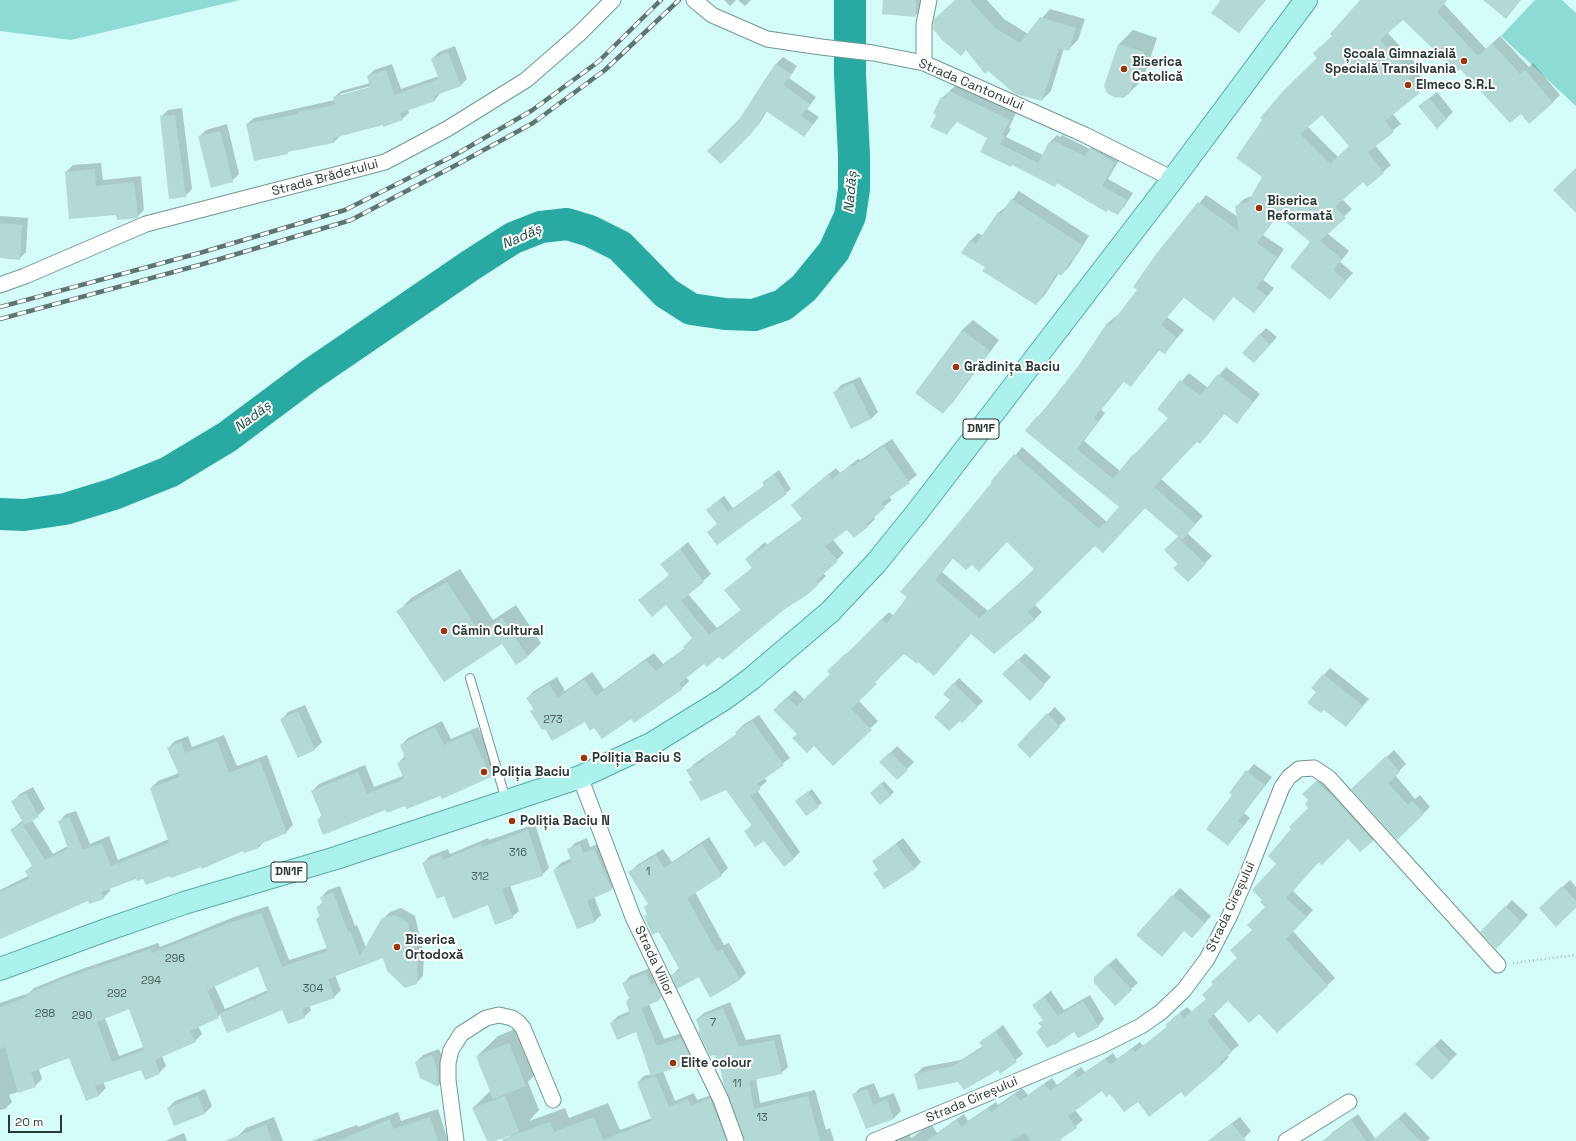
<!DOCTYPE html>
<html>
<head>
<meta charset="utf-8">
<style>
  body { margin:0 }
  #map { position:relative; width:1576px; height:1141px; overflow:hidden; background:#d4fcf8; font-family:"Space Grotesk",sans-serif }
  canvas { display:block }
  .scale { position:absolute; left:8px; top:1115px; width:54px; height:18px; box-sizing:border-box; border:2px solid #293937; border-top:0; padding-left:5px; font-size:12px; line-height:14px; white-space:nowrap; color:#293937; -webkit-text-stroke:3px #fff; paint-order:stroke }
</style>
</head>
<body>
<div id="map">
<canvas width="1576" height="1141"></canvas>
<div class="scale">20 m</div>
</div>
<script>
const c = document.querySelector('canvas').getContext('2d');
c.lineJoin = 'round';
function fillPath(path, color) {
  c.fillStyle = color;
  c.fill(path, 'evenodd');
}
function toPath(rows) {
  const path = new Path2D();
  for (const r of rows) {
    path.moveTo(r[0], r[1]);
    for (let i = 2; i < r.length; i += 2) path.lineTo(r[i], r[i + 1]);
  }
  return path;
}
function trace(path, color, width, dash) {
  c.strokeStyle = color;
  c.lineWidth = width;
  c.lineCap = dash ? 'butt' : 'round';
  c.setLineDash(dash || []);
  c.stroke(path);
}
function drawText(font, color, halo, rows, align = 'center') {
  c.font = font + ' "Space Grotesk",sans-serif';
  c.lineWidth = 4;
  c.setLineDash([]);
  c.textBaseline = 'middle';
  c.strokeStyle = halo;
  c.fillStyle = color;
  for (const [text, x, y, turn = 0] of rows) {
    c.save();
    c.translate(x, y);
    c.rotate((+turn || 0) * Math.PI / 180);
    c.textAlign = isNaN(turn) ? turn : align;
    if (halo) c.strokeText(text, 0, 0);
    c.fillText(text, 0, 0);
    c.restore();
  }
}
const green = toPath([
  [0,0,240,0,71,40,0,31],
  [1535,0,1562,0,1576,13,1576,106,1501,36]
]);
const shadow = toPath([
  [724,0,736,0,730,6],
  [738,0,751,0,745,6],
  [884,0,923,0,922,9,915,16],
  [956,0,987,0,1004,19,1028,34,1050,9,1085,19,1078,40,1069,49,1064,48,1051,91,1042,100],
  [1220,0,1266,0,1239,32],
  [1362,0,1447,0,1444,4,1486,49,1500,36,1529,67,1533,63,1560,95,1552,103,1521,113,1460,67,1403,19,1387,32,1419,67,1415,70,1427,84,1392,113,1401,124,1375,145,1391,165,1367,186,1363,180,1342,199,1352,209,1327,233,1349,251,1340,262,1353,273,1330,298,1311,242,1279,214,1263,235,1284,249,1263,280,1274,288,1261,304,1254,312,1234,296,1221,312,1184,297,1167,317,1184,330,1164,353,1160,349,1131,386,1124,381,1101,410,1105,413,1084,441,1120,471,1134,455,1170,418,1158,408,1189,373,1208,388,1226,367,1260,394,1237,423,1225,413,1207,435,1199,443,1197,441,1161,479,1203,516,1187,533,1212,556,1195,574,1179,563,1165,550,1179,536,1146,507,1103,552,1095,545,1034,604,1042,612,1034,620,971,633,904,652,858,700,878,721,833,764,814,745,799,734,782,702,795,690,805,700,831,674,829,671,889,612,894,616,962,521,1022,447,1107,522,1120,507,1038,417,1080,365,1108,323,1116,316,1117,317,1139,290,1157,255,1206,195,1238,217,1236,207,1244,199,1252,196,1264,176,1318,58,1333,36],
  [1322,114,1350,146,1338,157,1307,126],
  [1007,541,1035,569,988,611,942,572,953,558],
  [1133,30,1157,38,1143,79,1129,93,1119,44],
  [455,46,467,79,460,86,441,92,435,100,408,110,409,113,402,119,340,136,334,142,291,150,287,153,247,124,254,118,335,100,334,98,341,91,370,83,368,76,374,70,392,64,401,89,439,76,432,59,439,52],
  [375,85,375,87,340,96,340,94],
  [783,57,797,66,789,78,816,97,807,109,819,117,804,136,767,111,759,124,721,163,741,118,776,64],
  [956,85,1016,113,1009,128,1011,129,1006,137,1043,155,1050,142,1057,135,1060,137,1062,135,1090,149,1098,141,1122,155,1108,179,1133,193,1124,207,1117,214,1058,182,1055,185,1013,164,1011,166,989,137,957,121,947,134,938,115,942,98],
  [1437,92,1453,112,1437,128,1419,106],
  [182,108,192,189,185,196,161,117,168,110],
  [227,124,239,174,232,181,199,137,206,130],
  [101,163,103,180,141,176,144,210,137,217,117,214,66,172,73,165],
  [1019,191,1089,236,1069,267,1061,275,1059,273,1044,296,1036,304,986,267,970,241,978,233,983,236,998,213,1007,206],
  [0,216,28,218,26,252,19,259,0,257],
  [973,320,999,340,953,402,943,412,962,330],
  [1266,328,1277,337,1261,355,1259,335],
  [860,377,878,412,871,419,835,392,841,385],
  [892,439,917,475,889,497,892,500,873,516,875,519,868,526,854,536,847,528,833,540,844,553,823,573,826,576,819,583,719,655,704,662,686,677,689,681,682,688,631,718,595,727,585,721,534,709,527,698,534,691,557,677,565,691,592,672,604,689,654,653,663,664,685,648,693,638,670,575,662,564,688,542,711,574,688,594,717,628,742,609,725,591,753,567,746,559,765,542,767,545,803,518,792,505,836,468,840,473,858,459,860,460],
  [779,470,791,489,786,493,708,532,718,523,712,505,724,496,733,508,765,485,763,483],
  [460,569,493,620,516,605,541,643,528,656,502,643,398,612,411,598],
  [1025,653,1051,677,1030,699,1004,674],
  [1330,668,1369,699,1346,726,1317,692,1324,675],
  [959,678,983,701,962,722,951,700,944,694],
  [305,705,322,742,315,749,298,757,282,719,288,712],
  [1055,707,1066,719,1030,756,1018,745],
  [759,715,790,758,764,777,767,781,757,790,800,852,793,859,764,840,746,831,752,825,727,788,693,779,688,770,694,764,737,734,736,732,743,725],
  [442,721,451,739,478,727,497,770,490,777,441,794,386,809,318,820,322,815,312,791,319,784,365,765,374,787,403,776,398,763,405,756,401,745,408,738],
  [224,735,237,766,267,755,293,825,286,832,265,841,259,847,244,850,201,865,171,874,137,878,109,888,110,891,103,898,88,900,0,938,0,890,28,876,26,871,33,865,11,830,23,820,13,801,20,794,33,787,45,809,32,820,53,854,68,846,59,822,66,814,76,811,90,844,109,836,118,860,169,839,151,788,158,781,179,773,168,748,175,741,188,736,192,747],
  [897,746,914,762,907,769,881,762],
  [1394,750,1406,764,1395,775,1415,799,1420,795,1430,807,1397,838,1359,782],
  [1254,764,1272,777,1244,813,1250,818,1228,845,1233,795,1230,793],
  [1324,774,1380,833,1360,851,1348,838,1319,861,1293,891,1313,910,1293,931,1335,978,1277,1032,1259,1012,1228,1000,1213,1013,1239,1045,1227,1055,1229,1057,1222,1064,1185,1096,1181,1091,1139,1100,1102,1089,1075,1110,1083,1120,1060,1139,1061,1141,894,1141,909,1133,911,1138,931,1124,937,1133,964,1114,968,1121,996,1102,998,1105,1022,1088,1028,1095,1052,1078,1057,1085,1081,1067,1085,1072,1113,1053,1117,1059,1140,1042,1143,1046,1168,1026,1167,1025,1173,1018,1187,1007,1192,1012,1207,999,1238,958,1266,907,1278,863,1310,808,1310,800,1304,794],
  [884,781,894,792,880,804,874,790],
  [812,789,822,803,806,815,800,798],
  [535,824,549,868,542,875,510,885,519,911,512,917,488,903,444,895,423,863,430,856,448,849,450,854,488,838,489,840],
  [709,837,728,868,721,875,695,892,724,945,729,943,746,973,739,980,672,975,679,968,648,913,649,903,630,872,637,865,663,849,672,862],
  [587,838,590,847,601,843,618,882,611,889,594,896,601,915,594,922,554,870,561,863,572,858,568,850,575,843],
  [903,838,921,862,914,869,875,873,879,869,873,861],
  [1570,880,1576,887,1576,907,1540,908],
  [340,886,355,926,357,925,366,948,383,919,390,912,401,908,415,916,424,954,423,976,416,983,384,957,335,975,341,990,334,997,309,1006,311,1010,304,1017,283,1008,220,1015,198,1026,202,1034,195,1041,162,1056,166,1066,159,1073,141,1068,103,1082,106,1088,99,1095,86,1100,70,1057,39,1069,42,1079,35,1086,9,1095,12,1102,5,1109,0,1110,0,1003,29,993,34,988,76,971,158,943,160,947,234,917,268,906,289,960,327,948,317,919,320,916,317,908,323,902,321,897,328,890],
  [259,965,268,990,225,1009,214,985],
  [130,1008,143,1047,119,1056,105,1018],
  [1180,888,1211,916,1199,930,1192,937,1184,930,1138,935],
  [1512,900,1528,915,1496,948,1482,932],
  [1116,958,1138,983,1131,989,1102,970],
  [653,967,668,990,657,1000,649,1004,664,1039,688,1031,699,1054,692,1061,663,1071,675,1101,694,1093,697,1100,717,1093,736,1141,510,1141,508,1138,513,1133,488,1141,473,1108,491,1090,477,1056,498,1036,529,1023,546,1064,528,1082,539,1110,529,1121,565,1108,569,1118,608,1103,620,1130,652,1118,638,1082,644,1076,651,1074,637,1031,611,1023,618,1016,630,1011,627,1001,630,998,624,983,630,976],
  [1051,991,1064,1010,1090,995,1104,1019,1098,1026,1075,1031,1037,1032,1042,1026,1044,1020,1033,1005],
  [730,1002,746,1040,780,1034,788,1067,781,1073,756,1078,760,1103,815,1090,826,1130,830,1128,834,1141,745,1141,745,1138,721,1066,701,1030,697,1019,704,1013],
  [1003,1025,1023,1054,1001,1072,998,1069,959,1081,916,1074,923,1067,961,1060,983,1046,980,1043],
  [1441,1039,1457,1054,1432,1079,1416,1064],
  [439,1049,443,1059,444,1079,438,1086,416,1062,423,1055],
  [874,1083,880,1098,894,1093,901,1111,894,1118,866,1128,853,1095,860,1088],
  [205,1089,212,1106,205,1113,168,1108,175,1101],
  [438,1109,448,1141,312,1141,357,1125,358,1127,398,1112,401,1121],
  [1405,1112,1430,1138,1427,1141,1383,1141,1386,1130],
  [1358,1114,1377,1141,1327,1141,1326,1139,1333,1132],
  [274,1117,283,1141,240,1141,238,1136,246,1128],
  [1240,1117,1251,1131,1244,1138,1240,1141,1211,1141,1217,1134],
  [184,1133,187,1141,165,1141]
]);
const river = toPath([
  [0,514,24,515,65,509,114,494,169,472,227,437,310,375,471,265,513,238,541,227,567,224,590,231,620,246,666,293,691,309,725,314,754,315,783,305,804,288,834,251,850,216,854,189,854,156,850,74,850,0]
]);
const building = toPath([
  [883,0,916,0,916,17,882,14],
  [955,0,970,0,995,28,1020,43,1040,17,1076,28,1069,51,1059,48,1042,101,1015,94,988,71,985,74,966,50,961,56,942,40,933,29,934,19],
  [1221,0,1265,0,1239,33,1211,13],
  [1360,0,1447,0,1437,12,1478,56,1492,43,1520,74,1525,70,1553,103,1529,124,1521,114,1510,123,1460,69,1457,72,1403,20,1380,40,1412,75,1408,78,1420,93,1385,121,1394,132,1368,152,1384,173,1367,187,1363,182,1335,207,1346,218,1320,241,1342,259,1333,270,1346,281,1330,300,1290,267,1310,242,1277,215,1257,243,1277,257,1256,288,1267,296,1254,313,1233,297,1214,321,1183,297,1161,325,1177,338,1165,354,1158,350,1131,387,1123,381,1094,418,1098,421,1077,449,1113,479,1133,454,1134,455,1168,418,1157,409,1180,380,1200,396,1218,374,1253,402,1237,424,1224,414,1200,444,1197,442,1154,487,1196,524,1182,540,1145,508,1103,553,1095,546,1028,612,1035,620,994,654,971,634,934,676,918,662,917,664,904,654,875,682,877,684,851,709,872,730,833,766,814,746,807,753,792,738,797,734,773,710,787,697,797,706,830,674,827,671,846,653,847,654,881,619,887,623,907,597,900,592,961,520,992,482,991,481,1014,454,1099,529,1119,507,1025,431,1037,416,1039,417,1079,365,1107,323,1110,325,1137,290,1133,287,1156,254,1198,202,1239,231,1235,206,1248,202,1262,177,1236,158,1262,120,1260,118,1285,89,1317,58,1313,53,1332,36,1330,34],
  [1322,115,1349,146,1330,164,1300,134],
  [1007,542,1034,569,1008,594,979,618,935,580,952,558,966,570,972,565,979,572],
  [1483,0,1521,0,1506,19],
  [1118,44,1144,52,1129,94,1123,98,1114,97,1107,93,1104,86],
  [448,52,461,86,434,96,435,101,400,113,403,120,383,127,383,125,333,138,334,143,287,152,288,154,254,161,246,124,298,114,298,112,335,105,333,97,370,87,367,76,386,70,394,95,439,79,431,59],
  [775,64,791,74,783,85,810,104,801,116,813,124,804,137,766,111,752,133,721,164,707,151,740,118],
  [949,91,1010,120,1002,135,1005,136,1000,144,1038,163,1049,142,1053,144,1054,141,1085,156,1090,148,1115,163,1102,186,1127,200,1118,215,1108,210,1106,212,1057,183,1055,187,1012,165,1011,167,980,152,987,138,955,121,947,135,930,127,936,115,933,113,941,97,945,99],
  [1429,98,1447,119,1437,129,1418,106],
  [175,115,186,197,169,199,160,116],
  [220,131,233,182,211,188,198,136],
  [1576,168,1576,213,1553,190],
  [95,169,96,186,134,182,138,218,117,220,116,215,69,219,65,172],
  [1011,199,1082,245,1061,276,1057,273,1036,305,982,271,985,267,961,253,970,240,976,244,998,212,1001,214],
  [0,223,22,225,20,260,0,258],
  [962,330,990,351,943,414,915,393],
  [1259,334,1270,344,1254,363,1242,353],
  [853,383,871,419,851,429,833,392],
  [884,446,910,483,881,503,885,508,866,524,868,527,854,538,847,530,825,546,838,561,816,581,819,584,807,595,785,609,723,660,719,657,707,667,704,664,679,684,683,689,634,723,631,719,602,739,594,728,590,731,585,722,552,741,545,729,542,730,530,711,534,709,526,698,549,684,558,698,584,679,596,696,646,660,656,671,684,649,683,647,692,638,666,605,652,617,638,600,669,575,660,564,680,549,704,582,681,601,709,635,741,610,724,590,752,568,745,559,757,549,759,551,778,536,779,538,802,519,791,505,828,474,832,479,851,465,852,467],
  [774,474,787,494,717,545,707,532,717,524,706,510,719,500,728,512,764,486,762,482],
  [1177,537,1206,564,1188,582,1173,568,1178,564,1164,550],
  [447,582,480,633,502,618,528,657,516,665,502,644,444,682,396,611],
  [1018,659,1045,685,1030,701,1002,674],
  [1323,674,1363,706,1346,727,1324,710,1321,713,1307,703,1316,692,1311,688],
  [953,683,978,707,962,723,960,721,949,731,934,717,950,700,943,694],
  [298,711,315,750,298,758,280,719],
  [1047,713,1060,727,1030,758,1017,745],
  [752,721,784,765,757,784,761,789,750,796,794,859,784,867,764,841,755,847,744,831,752,826,726,790,701,801,689,782,692,780,686,770,705,760,704,758,737,735,735,732],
  [435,727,444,745,471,733,491,777,442,799,440,796,407,809,405,806,387,813,385,810,323,835,317,820,322,817,311,791,358,772,367,794,404,779,397,763,406,759,400,745],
  [217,741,229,773,260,761,287,833,258,845,259,848,244,853,243,851,202,869,201,867,171,878,170,876,146,885,143,879,137,881,136,879,101,892,104,899,89,904,88,901,0,939,0,892,29,879,25,871,33,867,10,830,22,823,45,860,68,849,58,821,69,817,83,850,102,843,111,866,169,843,150,788,180,777,167,748,181,742,185,753],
  [890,752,908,770,897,780,879,762],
  [1386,756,1400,772,1388,783,1408,805,1412,801,1424,814,1397,840,1351,789],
  [1246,770,1265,785,1238,821,1243,825,1228,846,1206,829,1232,795,1229,793],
  [1316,781,1337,801,1373,841,1360,852,1348,839,1322,865,1319,862,1286,898,1307,917,1286,939,1328,986,1277,1033,1259,1014,1249,1023,1228,1001,1207,1021,1232,1052,1220,1062,1222,1065,1185,1097,1181,1092,1149,1117,1138,1102,1124,1112,1110,1094,1106,1097,1102,1091,1068,1116,1077,1128,1058,1141,1031,1141,1025,1132,1012,1141,927,1141,957,1120,961,1127,988,1108,991,1112,1015,1094,1020,1101,1044,1084,1050,1091,1074,1073,1077,1078,1105,1059,1110,1065,1132,1048,1135,1052,1167,1027,1165,1025,1180,1013,1184,1018,1206,999,1202,995,1213,984,1211,982,1237,958,1230,950,1252,930,1247,925,1265,907,1260,902,1262,900,1252,890,1276,864,1268,856,1291,829,1289,827,1308,808,1305,804,1308,800,1302,794],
  [881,783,891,796,880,805,870,793],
  [808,791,819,807,806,816,795,801],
  [26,793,39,817,24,825,11,801],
  [528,830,543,876,502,889,513,918,495,925,488,905,453,919,444,896,437,899,422,863,441,855,443,860,481,844,482,847],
  [580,844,583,853,594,849,612,890,587,901,595,922,577,929,553,870,572,862,567,849],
  [702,844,722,876,687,898,717,952,722,949,740,980,710,998,699,977,677,989,671,975,680,970,659,932,652,935,644,916,647,914,644,907,648,904,628,872,656,855,664,868],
  [896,844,915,869,884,889,873,873,878,870,872,861],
  [1562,886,1576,901,1576,908,1556,927,1539,908],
  [333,892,348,932,350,931,360,956,382,918,394,915,408,923,418,961,417,984,405,988,387,971,383,958,328,979,335,998,302,1009,305,1018,288,1024,282,1010,227,1033,219,1014,268,993,258,967,207,990,219,1018,190,1031,196,1042,155,1060,160,1074,145,1080,141,1070,95,1086,99,1096,86,1101,69,1058,31,1072,36,1087,18,1093,5,1047,0,1049,0,1007,27,997,26,994,68,977,151,949,153,953,226,924,261,913,282,967,328,951,316,919,320,917,316,907,323,905,320,897],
  [129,1009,144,1050,112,1062,97,1022],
  [1172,895,1205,923,1192,938,1184,931,1162,957,1136,935],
  [1505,906,1522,922,1496,949,1480,932],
  [1108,964,1132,990,1115,1006,1094,983,1094,977],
  [646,973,651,985,655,983,662,997,658,1001,641,1008,657,1046,681,1038,693,1062,651,1076,636,1032,617,1040,610,1023,630,1014,626,1001,630,1000,622,983],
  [1044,997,1058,1016,1083,1001,1099,1027,1078,1038,1074,1032,1055,1045,1054,1044,1047,1048,1036,1032,1042,1027,1038,1023,1043,1020,1032,1005],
  [723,1008,739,1047,774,1040,782,1074,749,1081,754,1109,808,1096,820,1141,745,1141,724,1086,720,1067,718,1067,715,1055,710,1056,698,1032,700,1031,696,1019],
  [995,1031,1017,1062,1000,1074,998,1070,964,1090,958,1082,918,1090,914,1074,953,1066,983,1048,979,1042],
  [509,1043,526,1086,493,1099,476,1056],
  [1434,1045,1450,1062,1432,1080,1415,1064],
  [432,1055,437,1069,438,1087,420,1078,415,1062],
  [656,1076,669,1107,688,1099,691,1106,710,1098,726,1141,503,1141,502,1139,550,1122,554,1132,594,1117,603,1140,652,1121,637,1082],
  [867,1089,873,1105,887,1099,894,1119,866,1129,852,1094],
  [198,1096,205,1114,174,1126,167,1108],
  [505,1096,519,1132,495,1141,487,1141,472,1108],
  [430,1117,438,1141,337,1141,390,1119,393,1129],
  [1398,1118,1420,1141,1372,1141],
  [1351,1120,1366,1141,1322,1141],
  [1232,1123,1246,1141,1208,1141],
  [266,1125,272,1141,227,1141,227,1140]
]);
const path = toPath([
  [1513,963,1576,955]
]);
const lane = toPath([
  [470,678,506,800]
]);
const street = toPath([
  [694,0,712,15,767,39,821,47,873,53,924,63,1085,135,1173,179],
  [924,63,924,24,929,0],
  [0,285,25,276,146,224,385,162,447,129,526,80,580,33,613,0],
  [580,777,633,917,721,1100,736,1141],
  [456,1141,448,1080,448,1063,451,1050,461,1034,486,1018,499,1015,512,1018,518,1022,523,1028,553,1100],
  [874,1141,1101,1046,1141,1026,1161,1012,1184,990,1207,959,1230,915,1246,878,1282,787,1289,777,1299,769,1314,768,1329,778,1498,965],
  [1286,1141,1349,1102]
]);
const primary = toPath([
  [0,969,106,930,184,903,336,858,580,777,651,744,724,699,751,679,830,612,876,563,918,511,1173,179,1306,0]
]);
const rail = toPath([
  [0,307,203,252,345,210,453,156,531,111,598,62,661,0],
  [0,319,203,264,351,220,460,163,533,123,605,70,679,0]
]);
const markers = [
  [1464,61,4,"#9a340a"],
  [1124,69,4,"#9a340a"],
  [1408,85,4,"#9a340a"],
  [1259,208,4,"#9a340a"],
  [956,367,4,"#9a340a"],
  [444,631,4,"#9a340a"],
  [584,758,4,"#9a340a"],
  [484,772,4,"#9a340a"],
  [512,821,4,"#9a340a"],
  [397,947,4,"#9a340a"],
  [673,1063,4,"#9a340a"]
];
const numberNames = [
  ["273",553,720],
  ["316",518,853],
  ["1",648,872],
  ["312",480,877],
  ["296",175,959],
  ["294",151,981],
  ["304",313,989],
  ["292",117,994],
  ["288",45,1014],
  ["290",82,1016],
  ["7",713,1023],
  ["11",737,1084],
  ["13",762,1118]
];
const shields = [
  [981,429,36],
  [289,872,36]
];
const shieldNames = [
  ["DN1F",981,429],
  ["DN1F",289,872]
];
const poiNames = [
  ["Școala Gimnazială",1456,54,"right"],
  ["Specială Transilvania",1456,69,"right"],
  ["Biserica",1132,62],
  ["Catolică",1132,77],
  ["Elmeco S.R.L",1416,85],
  ["Biserica",1267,201],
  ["Reformată",1267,216],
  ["Grădinița Baciu",964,367],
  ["Cămin Cultural",452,631],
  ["Poliția Baciu S",592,758],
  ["Poliția Baciu",492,772],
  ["Poliția Baciu N",520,821],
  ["Biserica",405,940],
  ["Ortodoxă",405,955],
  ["Elite colour",681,1063]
];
const streetNames = [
  ["Strada Cantonului",971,85,23],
  ["Strada Brădetului",325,178,-15],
  ["Strada Cireșului",1231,907,-65],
  ["Strada Viilor",654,961,65],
  ["Strada Cireșului",972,1100,-23]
];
const waterNames = [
  ["Nadăș",851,192,-85],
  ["Nadăș",522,237,-24],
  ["Nadăș",253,417,-37]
];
fillPath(green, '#8ddbd4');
fillPath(shadow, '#0003');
trace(river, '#28aaa2', 32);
fillPath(building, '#b2d9d5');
trace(lane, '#719793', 10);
trace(street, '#719793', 17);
trace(primary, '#59aba5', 24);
trace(path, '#a1c1be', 2.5, [1, 3]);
trace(lane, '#fff', 8);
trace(street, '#fff', 15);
trace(primary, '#abf1ec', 22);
trace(rail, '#5e7572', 4.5);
trace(rail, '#fff', 3, [9]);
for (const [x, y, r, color] of markers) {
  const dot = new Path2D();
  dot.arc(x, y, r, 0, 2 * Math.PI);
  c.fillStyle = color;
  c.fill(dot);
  trace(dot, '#fff', 1.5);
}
drawText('11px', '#4b615e', null, numberNames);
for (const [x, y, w] of shields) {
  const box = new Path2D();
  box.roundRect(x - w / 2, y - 10, w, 20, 3);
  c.fillStyle = '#fff';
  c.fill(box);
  trace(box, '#293937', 1);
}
drawText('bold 12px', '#293937', null, shieldNames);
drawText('bold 13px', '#293937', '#fff', poiNames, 'left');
drawText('13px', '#293937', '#fff', streetNames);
drawText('italic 14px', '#164b48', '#fff', waterNames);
</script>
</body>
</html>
